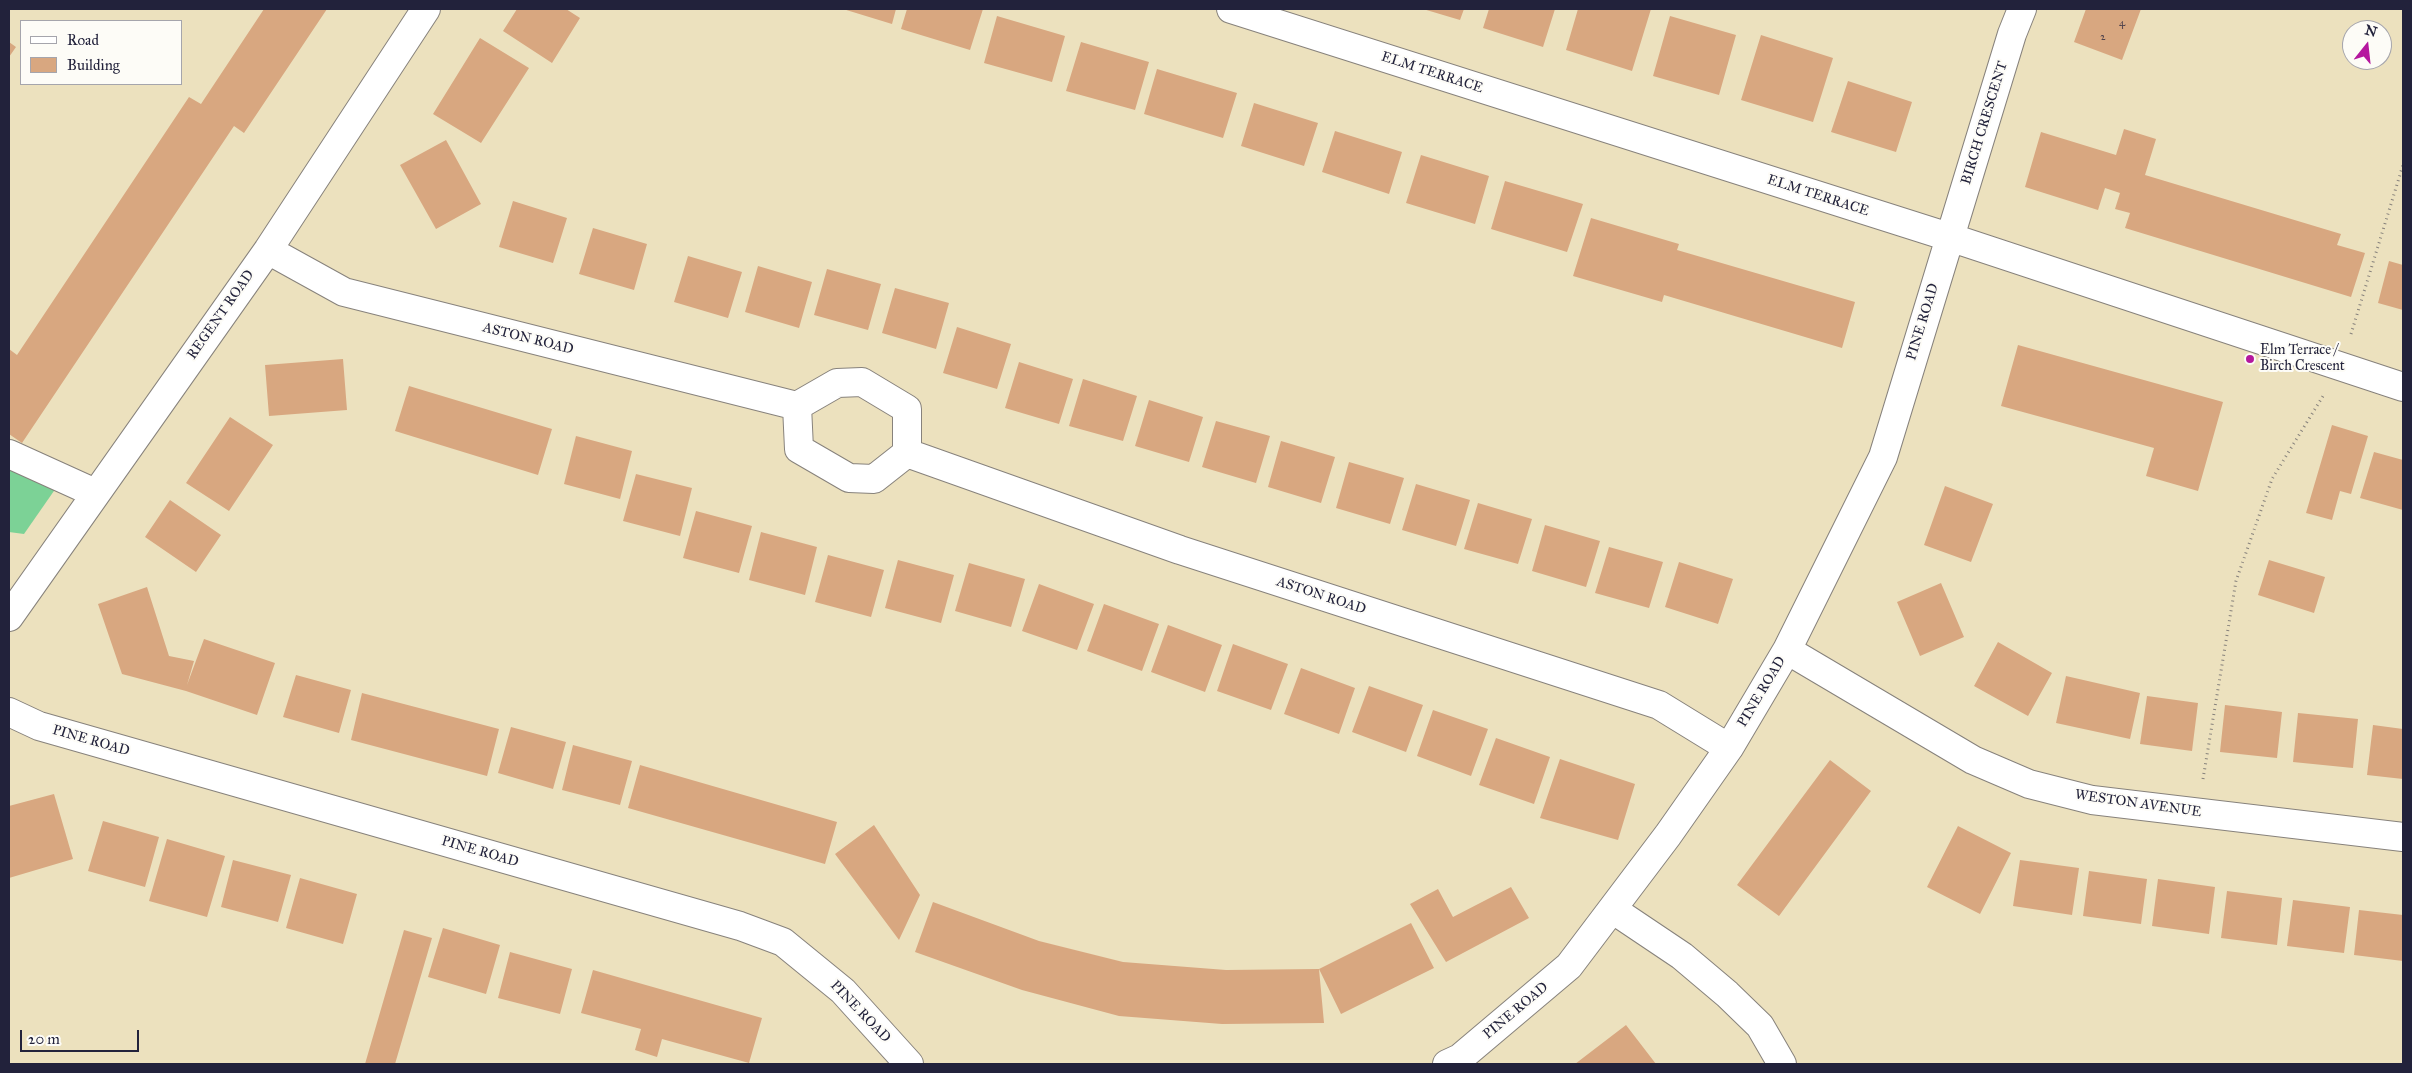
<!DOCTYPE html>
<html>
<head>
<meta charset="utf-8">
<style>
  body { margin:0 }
  #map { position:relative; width:2412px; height:1073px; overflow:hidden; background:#ece1be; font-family:"IM FELL Great Primer",serif }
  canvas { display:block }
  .frame { position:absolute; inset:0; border:10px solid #22223b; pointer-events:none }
  .legend { position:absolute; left:20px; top:20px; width:162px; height:65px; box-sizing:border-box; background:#fdfcf7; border:1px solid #a5a5ac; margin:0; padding:6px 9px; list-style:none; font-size:15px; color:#22223b }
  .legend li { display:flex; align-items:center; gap:10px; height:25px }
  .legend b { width:25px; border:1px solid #a5a5ac }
  .north { position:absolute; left:2342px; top:20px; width:50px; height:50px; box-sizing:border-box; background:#fdfcf7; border:1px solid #a5a5ac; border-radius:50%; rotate:16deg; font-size:14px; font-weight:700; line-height:20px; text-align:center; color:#22223b }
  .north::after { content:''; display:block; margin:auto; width:18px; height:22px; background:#b5179e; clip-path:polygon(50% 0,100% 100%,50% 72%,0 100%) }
  .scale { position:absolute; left:20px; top:1030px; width:119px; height:22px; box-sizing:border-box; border:2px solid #22223b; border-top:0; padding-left:6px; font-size:15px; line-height:18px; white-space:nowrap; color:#22223b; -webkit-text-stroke:4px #fdfcf7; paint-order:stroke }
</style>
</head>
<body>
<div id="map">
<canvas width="2412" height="1073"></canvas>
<div class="frame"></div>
<ul class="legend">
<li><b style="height:6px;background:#fff"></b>Road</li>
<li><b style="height:14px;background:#d8a780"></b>Building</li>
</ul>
<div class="north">N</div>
<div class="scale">20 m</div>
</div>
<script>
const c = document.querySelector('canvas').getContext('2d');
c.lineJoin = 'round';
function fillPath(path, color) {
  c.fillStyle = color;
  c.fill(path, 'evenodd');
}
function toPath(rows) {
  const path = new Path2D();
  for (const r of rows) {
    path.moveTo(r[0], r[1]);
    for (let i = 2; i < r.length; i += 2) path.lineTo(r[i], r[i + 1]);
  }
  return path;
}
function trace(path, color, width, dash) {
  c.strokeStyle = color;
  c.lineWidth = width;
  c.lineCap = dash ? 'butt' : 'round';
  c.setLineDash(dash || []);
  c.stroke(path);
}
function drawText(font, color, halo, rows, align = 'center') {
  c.font = font + ' "IM FELL Great Primer",serif';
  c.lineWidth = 4;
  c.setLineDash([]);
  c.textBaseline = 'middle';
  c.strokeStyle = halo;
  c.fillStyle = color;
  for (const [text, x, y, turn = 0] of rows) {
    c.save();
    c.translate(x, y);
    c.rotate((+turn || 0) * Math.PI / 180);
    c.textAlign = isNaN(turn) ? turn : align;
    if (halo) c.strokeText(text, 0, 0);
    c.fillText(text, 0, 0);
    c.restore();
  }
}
const green = toPath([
  [9,467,56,488,24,534,9,532]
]);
const building = toPath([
  [264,9,327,9,244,133,234,126,22,443,9,434,9,349,17,355,189,97,201,104],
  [517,9,566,9,580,18,552,63,503,31],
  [843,9,896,9,892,24],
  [907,9,983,9,970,50,901,29],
  [1423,9,1464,9,1460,20],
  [1489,9,1555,9,1543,47,1483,28],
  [1578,9,1651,9,1632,71,1566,50],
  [2086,9,2141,9,2122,60,2074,42],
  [997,16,1065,36,1052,82,984,63],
  [1670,16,1736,35,1719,95,1653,76],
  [1761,35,1833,58,1813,122,1741,100],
  [480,38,529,68,481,143,433,114],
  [9,42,16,47,9,57],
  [1081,42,1149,62,1135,110,1066,91],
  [1157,69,1237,93,1223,138,1144,114],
  [1848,81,1912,102,1896,152,1831,132],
  [1254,103,1318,123,1304,166,1241,146],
  [2124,129,2156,139,2145,175,2341,234,2337,245,2365,253,2351,297,2125,228,2130,213,2115,209,2120,193,2105,188,2098,210,2025,187,2041,132,2116,155],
  [1335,131,1402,152,1389,194,1322,172],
  [446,140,481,204,436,229,400,165],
  [1421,155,1489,176,1475,224,1406,203],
  [1505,181,1583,204,1567,252,1491,229],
  [513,201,567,218,553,263,499,247],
  [1591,218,1679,244,1677,250,1855,302,1842,348,1664,295,1662,302,1573,276],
  [593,228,647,244,634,290,579,274],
  [688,256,742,272,728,318,674,302],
  [2389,261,2403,265,2403,310,2378,303],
  [758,266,812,282,799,328,745,312],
  [827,269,881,284,868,330,814,315],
  [895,288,949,303,936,349,882,333],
  [957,327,1011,344,997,389,943,373],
  [2018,345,2223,402,2198,491,2146,476,2154,448,2001,406],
  [343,359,347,410,269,416,265,365],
  [1019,362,1073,379,1059,424,1005,408],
  [1083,379,1137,396,1123,441,1069,426],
  [409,386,552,429,538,475,395,431],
  [1149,400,1203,417,1189,462,1135,446],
  [230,417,273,445,229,511,186,483],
  [1216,421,1270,436,1256,483,1202,467],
  [2332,425,2368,436,2351,494,2340,491,2332,520,2306,513],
  [576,436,632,451,620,499,564,484],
  [1281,441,1335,457,1321,503,1268,487],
  [2374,452,2403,460,2403,510,2360,498],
  [1349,462,1404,478,1390,524,1336,508],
  [636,474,692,488,680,536,623,521],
  [1416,484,1470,500,1456,546,1402,530],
  [1945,486,1993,504,1971,562,1924,545],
  [170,500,221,535,196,572,145,537],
  [1478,503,1532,519,1518,564,1464,549],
  [696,511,752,526,739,573,683,558],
  [1545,525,1600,541,1586,587,1532,571],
  [761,532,817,547,805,595,749,580],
  [1609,547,1663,562,1649,608,1595,593],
  [828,555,884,570,871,617,815,602],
  [898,560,954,575,941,623,885,608],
  [2269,560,2325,577,2314,613,2258,595],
  [1679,562,1733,579,1718,624,1665,607],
  [969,563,1025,579,1011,627,955,611],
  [1941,583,1964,637,1920,656,1897,602],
  [1039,584,1094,604,1077,650,1022,631],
  [147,587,169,656,194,661,187,685,204,639,275,663,257,715,186,691,122,674,98,604],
  [1104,604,1159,624,1142,671,1087,651],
  [1168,625,1222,645,1205,692,1151,672],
  [1998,642,2052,673,2028,716,1974,686],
  [1233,644,1288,664,1271,710,1217,691],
  [1301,668,1355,688,1339,734,1284,714],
  [296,675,351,690,339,733,283,717],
  [2066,676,2140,693,2130,739,2056,723],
  [1369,686,1423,705,1406,752,1352,732],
  [362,693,499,729,487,776,351,740],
  [2147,696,2198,703,2192,751,2140,744],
  [2225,705,2282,712,2277,758,2220,752],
  [1433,710,1488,729,1471,776,1417,756],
  [2298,713,2358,719,2353,768,2293,762],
  [2373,725,2403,729,2403,779,2367,775],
  [511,727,566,742,553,789,498,773],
  [1496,738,1550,757,1534,804,1479,785],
  [573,745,632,761,620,805,562,790],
  [1560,759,1635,784,1618,840,1540,818],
  [1830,760,1871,791,1779,916,1737,885],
  [640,765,837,822,825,864,628,808],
  [54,794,73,859,9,878,9,806],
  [103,821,159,837,145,887,88,871],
  [874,825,920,895,899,940,835,854],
  [1958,826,2011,853,1980,914,1927,887],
  [167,839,225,856,207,917,149,901],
  [233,860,291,875,278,922,221,907],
  [2020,860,2079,868,2072,915,2013,906],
  [2089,871,2147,879,2141,924,2083,916],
  [300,878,357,894,343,944,286,928],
  [2158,879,2215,887,2209,934,2152,926],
  [1511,887,1529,918,1446,962,1410,904,1438,889,1453,917],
  [2227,891,2282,898,2277,945,2221,938],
  [2293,900,2350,907,2344,953,2287,946],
  [933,902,1039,941,1123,962,1226,970,1319,969,1324,1023,1222,1024,1119,1016,1022,990,915,952],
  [2359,910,2403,915,2403,961,2354,955],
  [1411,923,1434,968,1341,1014,1319,969],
  [443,928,500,945,486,994,428,977],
  [404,930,432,938,395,1064,365,1064],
  [510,952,572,969,560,1014,498,998],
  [593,970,762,1018,749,1063,662,1039,657,1057,635,1050,641,1029,581,1013],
  [1626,1025,1656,1064,1575,1064]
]);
const path = toPath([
  [2351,334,2403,165],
  [2203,779,2236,581,2272,479,2323,396]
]);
const minor = toPath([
  [1231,9,1949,237,2403,387],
  [268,250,344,292,797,406,837,383,862,382,907,409,907,453,874,479,849,478,799,449,797,406],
  [907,453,1180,550,1659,705,1729,748],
  [9,454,95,493],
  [9,617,268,250,426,9],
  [1787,650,1973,760,2029,784,2092,800,2403,837],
  [9,712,39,726,740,926,783,942,843,991,909,1064],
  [1612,909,1682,956,1727,994,1760,1026,1782,1064],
  [1447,1064,1460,1058,1569,966,1668,835,1729,748,1787,650,1883,457,2012,34,2022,9]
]);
const markers = [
  [2250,359,5,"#b5179e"]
];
const numberNames = [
  ["4",2122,23],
  ["2",2103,37]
];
const streetNames = [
  ["ELM TERRACE",1432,73,18],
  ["BIRCH CRESCENT",1985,123,-73],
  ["ELM TERRACE",1818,196,18],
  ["REGENT ROAD",221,315,-55],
  ["PINE ROAD",1923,322,-73],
  ["ASTON ROAD",528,339,14],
  ["ASTON ROAD",1321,596,18],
  ["PINE ROAD",1762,692,-59],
  ["PINE ROAD",91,741,16],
  ["WESTON AVENUE",2138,804,8],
  ["PINE ROAD",480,852,16],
  ["PINE ROAD",1516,1011,-40],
  ["PINE ROAD",860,1012,46]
];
const poiNames = [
  ["Elm Terrace /",2260,351],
  ["Birch Crescent",2260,367]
];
fillPath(green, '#7cd296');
fillPath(building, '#d8a780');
trace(minor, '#87827c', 30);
trace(path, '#87827c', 3, [1, 4]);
trace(minor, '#fff', 28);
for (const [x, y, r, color] of markers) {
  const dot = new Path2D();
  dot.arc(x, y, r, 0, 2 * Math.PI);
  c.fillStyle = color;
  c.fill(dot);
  trace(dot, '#fdfcf7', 2);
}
drawText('11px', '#50434c', null, numberNames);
drawText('14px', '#22223b', '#fdfcf7', streetNames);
drawText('14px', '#22223b', '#fdfcf7', poiNames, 'left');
</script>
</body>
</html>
